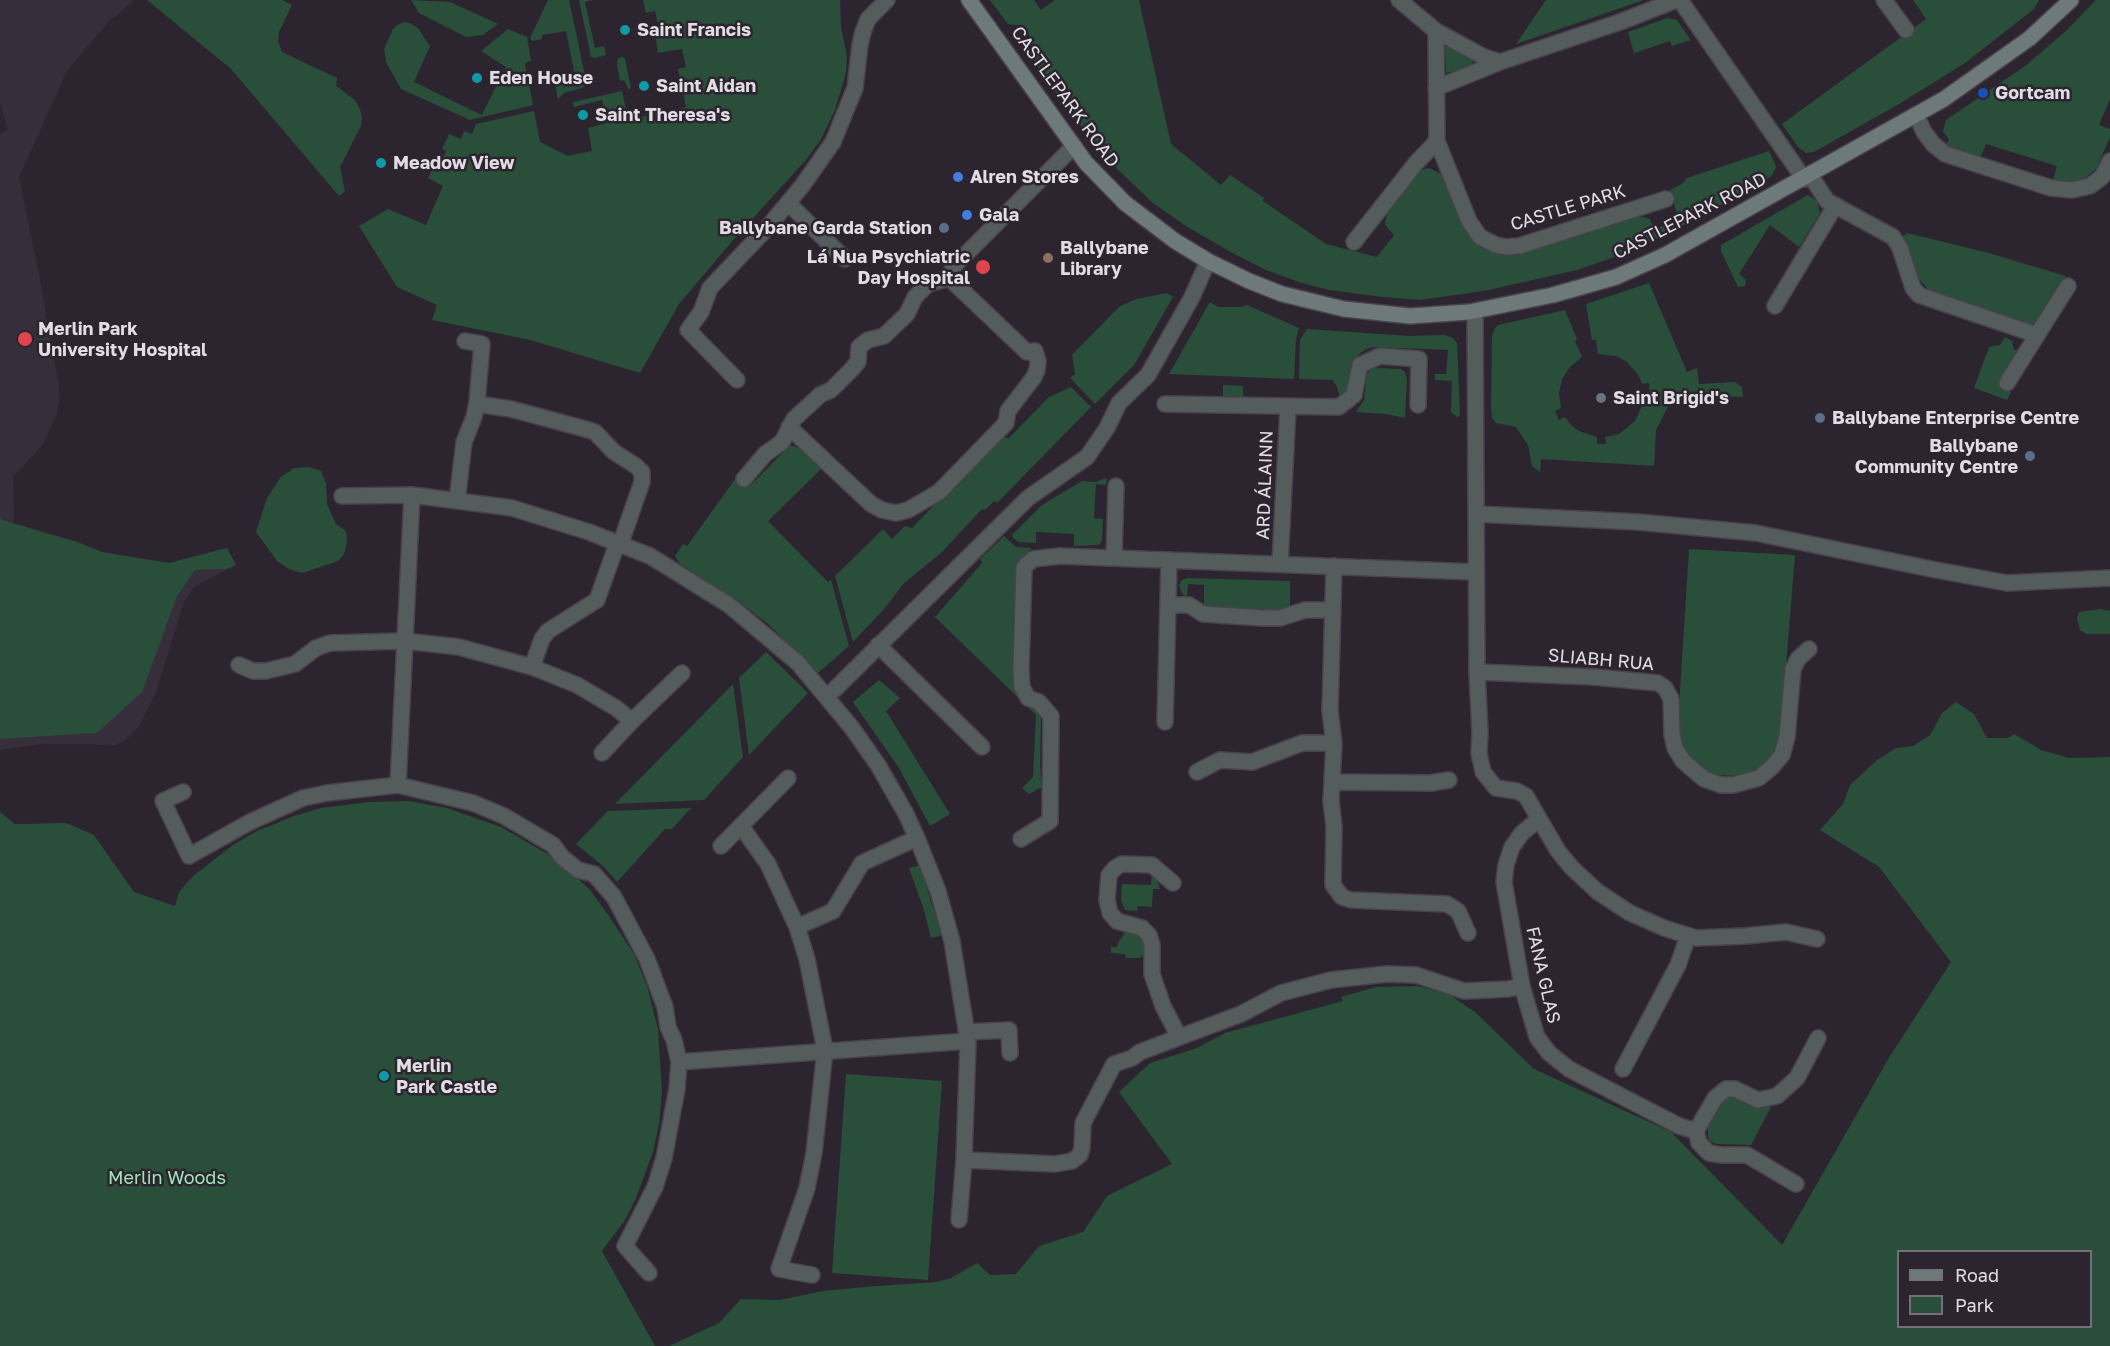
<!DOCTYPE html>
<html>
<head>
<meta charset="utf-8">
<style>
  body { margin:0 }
  #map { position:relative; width:2110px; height:1346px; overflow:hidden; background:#2c252f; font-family:"Golos Text",sans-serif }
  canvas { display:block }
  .legend { position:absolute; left:1897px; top:1250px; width:195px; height:78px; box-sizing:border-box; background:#2c252f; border:2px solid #756f77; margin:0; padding:8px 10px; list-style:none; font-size:18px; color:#e2dde4 }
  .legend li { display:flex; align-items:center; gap:12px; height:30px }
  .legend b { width:30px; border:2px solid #756f77 }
</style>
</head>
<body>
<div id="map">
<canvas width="2110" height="1346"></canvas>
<ul class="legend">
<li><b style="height:8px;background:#6e7a79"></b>Road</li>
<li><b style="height:16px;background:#294e39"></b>Park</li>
</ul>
</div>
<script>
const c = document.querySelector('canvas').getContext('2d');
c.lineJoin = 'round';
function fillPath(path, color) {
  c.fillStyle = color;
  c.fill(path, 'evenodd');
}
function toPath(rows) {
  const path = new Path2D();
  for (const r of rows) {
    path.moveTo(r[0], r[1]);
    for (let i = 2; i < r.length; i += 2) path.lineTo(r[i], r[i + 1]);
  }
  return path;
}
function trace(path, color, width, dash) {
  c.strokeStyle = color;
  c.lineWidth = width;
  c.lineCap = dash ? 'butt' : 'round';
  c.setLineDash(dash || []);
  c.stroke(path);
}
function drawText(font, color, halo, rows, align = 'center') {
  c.font = font + ' "Golos Text",sans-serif';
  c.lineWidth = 5;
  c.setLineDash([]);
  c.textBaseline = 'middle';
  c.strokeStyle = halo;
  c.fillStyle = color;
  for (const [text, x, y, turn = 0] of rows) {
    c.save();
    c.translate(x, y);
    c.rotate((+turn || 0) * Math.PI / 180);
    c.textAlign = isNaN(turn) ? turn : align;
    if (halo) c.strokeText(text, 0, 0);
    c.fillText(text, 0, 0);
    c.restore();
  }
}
const built = toPath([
  [0,0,133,0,132,3,109,21,67,71,19,177,41,285,60,394,57,414,43,444,13,477,14,523,77,542,102,552,169,563,227,548,236,565,194,587,184,602,156,692,139,726,125,741,115,745,41,744,0,750,0,135,8,129,0,103]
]);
const green = toPath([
  [147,0,282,0,292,5,279,32,278,41,282,52,337,78,336,86,355,100,360,109,362,118,361,126,340,167,345,191,339,196,231,69],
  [411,0,450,2,498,24,483,35,466,37,419,13],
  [548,0,569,0,586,80,586,84,582,88,564,93,558,99,554,80,575,76,566,31,542,35,542,39,532,41,530,38],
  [579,0,593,0,585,2,595,48,604,46,606,55,595,58,591,57],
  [643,0,840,0,841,27,847,56,846,72,835,110,820,141,805,161,734,239,679,304,640,373,530,340,432,320,437,305,397,287,359,226,388,209,426,225,443,186,428,178,436,162,440,164,446,151,442,149,449,134,461,139,464,131,472,134,476,124,534,111,540,142,568,156,592,151,588,128,607,123,602,100,574,107,573,102,622,91,628,120,686,107,678,69,686,67,682,49,658,53,655,35,660,34,655,11,646,13],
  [990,0,1034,0,1041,10,1055,0,1139,0,1171,144,1221,185,1230,175,1264,198,1263,201,1326,244,1377,257,1394,235,1385,225,1387,212,1420,171,1424,169,1429,168,1441,174,1465,229,1474,241,1487,248,1638,216,1650,219,1654,229,1679,221,1670,190,1682,184,1687,178,1769,151,1776,166,1773,174,1765,181,1684,225,1629,252,1577,270,1489,290,1421,300,1383,297,1329,290,1299,282,1266,270,1227,250,1186,226,1153,203,1112,164,1072,115,1027,52,1030,37,1027,31,1022,26,1008,24],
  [1546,0,1644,0,1516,44],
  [1913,0,2039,0,2034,9,1965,63,1899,104,1814,152,1806,153,1798,147,1782,124,1926,19],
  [2096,0,2110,0,2110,99,2099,125,2110,129,2110,137,2096,169,2082,180,2068,183,2062,182,2053,180,2057,166,1986,144,1980,158,1946,145,1949,140,1943,131,1946,120,2025,66,2065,32],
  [1667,18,1677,20,1691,40,1672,46,1670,41,1634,53,1628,32],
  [404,22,410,23,418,28,430,46,414,82,482,115,498,82,500,83,506,67,481,51,508,29,527,37,531,61,527,62,525,64,533,105,470,120,401,89,386,62,384,49,393,29,396,26],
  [1445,47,1450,47,1472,60,1473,66,1446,73],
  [623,57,625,59,631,88,629,90,624,80,620,81,617,65,618,58],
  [1808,195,1817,201,1820,213,1799,247,1770,225,1739,274,1746,280,1745,286,1738,287,1721,251,1721,245],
  [1907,233,1985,252,2066,276,2039,321,2030,325,1931,293,1919,279,1901,238],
  [1649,283,1687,372,1697,368,1699,384,1735,382,1742,387,1743,397,1674,395,1656,430,1654,466,1541,459,1540,472,1532,466,1528,445,1516,427,1496,423,1492,418,1491,406,1492,336,1495,328,1498,325,1565,310,1577,339,1575,341,1582,357,1570,367,1562,379,1559,393,1561,408,1555,411,1559,420,1565,417,1571,425,1579,431,1597,437,1597,444,1606,444,1605,437,1619,434,1635,421,1643,404,1643,394,1650,393,1649,383,1642,384,1639,376,1627,362,1616,356,1598,354,1596,340,1592,340,1586,304],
  [1167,293,1173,297,1134,365,1095,404,1070,378,1075,374,1072,355,1120,306,1137,299],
  [1210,302,1218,307,1241,307,1247,305,1299,328,1296,339,1294,379,1169,374],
  [1307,329,1409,336,1444,335,1453,338,1457,343,1460,415,1457,417,1451,412,1452,381,1435,380,1435,374,1446,374,1448,350,1375,347,1366,349,1353,359,1350,368,1347,390,1344,396,1340,398,1337,387,1333,380,1299,379,1300,340],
  [2005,337,2012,341,2014,350,2019,350,1998,384,2011,392,2007,400,1974,388,1989,347,2000,345],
  [1375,368,1401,369,1405,372,1407,379,1405,418,1386,414,1356,412,1364,400,1367,374,1371,369],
  [1223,385,1243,386,1243,397,1223,396],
  [1071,387,1091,407,997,503,994,501,985,510,982,509,941,553,904,583,884,609,853,642,835,576,883,529,892,539,905,526,912,528,1000,437,1009,438,1049,397],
  [790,445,801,449,821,469,768,521,828,582,831,580,849,646,818,673,767,623,735,599,679,563,675,556,683,544,687,546,736,478,750,486],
  [309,467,321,471,326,483,327,504,336,524,346,531,347,542,344,554,338,561,302,573,289,569,277,561,256,532,267,498,281,477,294,468],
  [1107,478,1106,485,1096,484,1094,518,1103,519,1102,540,1099,545,1074,546,1074,534,1036,532,1036,543,1019,542,1013,538,1012,535,1042,505,1082,481,1095,482],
  [0,516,2,520,77,542,102,552,169,563,227,548,236,565,226,569,195,570,177,596,142,692,97,733,0,739],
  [1004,536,1016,547,1032,548,1024,555,1019,564,1016,579,1013,644,1015,688,1031,707,1041,714,1040,768,1042,787,1029,794,1022,788,1033,777,1036,715,935,617,982,563,980,559],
  [1689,549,1795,555,1780,739,1769,759,1760,767,1740,776,1714,775,1700,768,1688,755,1681,740,1678,723],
  [1187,578,1290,581,1290,610,1281,612,1207,609,1204,605,1204,585,1188,584,1187,597,1182,594,1179,585,1182,580],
  [2100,609,2110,611,2110,634,2086,634,2080,630,2077,618,2079,612],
  [766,652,808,693,749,755,739,678],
  [879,680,900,698,886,711,950,814,930,826,899,768,853,702],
  [733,684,743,757,704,800,615,804],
  [1956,702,1974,714,1987,738,2008,738,2014,734,2041,750,2069,758,2110,757,2110,1346,669,1346,719,1323,741,1299,779,1300,823,1291,864,1287,937,1282,951,1278,977,1263,990,1275,1016,1274,1039,1246,1083,1232,1107,1196,1172,1164,1119,1092,1150,1063,1197,1048,1225,1033,1343,1001,1341,997,1376,987,1417,986,1450,995,1475,1012,1534,1069,1671,1132,1782,1245,1890,1056,1951,962,1879,867,1820,830,1843,804,1850,785,1877,760,1896,748,1913,746,1930,735,1942,713],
  [1898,1252,2090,1252,2090,1326,1898,1326],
  [409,801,447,808,501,827,546,853,571,872,590,890,611,919,635,956,647,986,658,1029,662,1092,659,1124,653,1152,636,1198,625,1220,602,1251,655,1346,0,1346,0,812,15,824,66,823,94,835,134,892,175,906,179,892,193,876,233,845,257,831,294,816,321,808,369,802],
  [691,808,672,829,665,829,617,882,604,867,576,844,608,811],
  [921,865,931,902,942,932,940,936,931,938,924,910,909,868],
  [1152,872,1157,879,1160,889,1153,889,1152,907,1138,906,1137,911,1125,910,1121,900,1122,884,1151,885],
  [1127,930,1134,931,1145,938,1146,952,1140,958,1126,958,1125,954,1111,953,1111,947,1117,947,1119,941],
  [846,1074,942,1081,928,1280,832,1273],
  [1733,1095,1757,1106,1772,1105,1751,1145,1716,1144,1710,1141,1708,1137,1708,1123,1722,1099]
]);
const street = toPath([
  [1399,0,1436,31,1437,141,1469,221,1480,237,1496,245,1506,247,1519,246,1666,199],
  [1680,0,1804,179],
  [1884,0,1906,30],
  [1436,31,1484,57,1500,62],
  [1436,88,1500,62,1620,22,1676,0],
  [1916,115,1924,132,1933,144,1945,154,2051,188,2072,190,2090,186,2102,177,2110,161],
  [1810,175,1827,201,1893,237,1900,248,1913,288,1919,295,2037,335],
  [788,203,845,259],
  [1354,242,1416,163,1437,141],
  [949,278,953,267,1074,146],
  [1775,306,1835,206],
  [1475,311,1477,672,1480,733,1479,753,1483,772,1496,788,1517,791,1526,796,1558,851,1572,868,1598,892,1630,913,1664,928,1696,938,1745,936,1786,932,1817,939],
  [737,380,688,330,701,312,710,288,767,228,802,186,833,142,855,88,860,45,863,32,868,19,887,0],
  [2007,383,2068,286],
  [477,404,511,409,589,430,595,432,614,452,636,466,642,472,642,482,620,545],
  [1165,404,1339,407,1354,395,1360,365,1380,356,1419,359,1418,405],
  [789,427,871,504,882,510,896,513,908,510,939,492,1006,423,1008,411,1034,377,1037,370,1038,361,1035,351,1027,352,949,278],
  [744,479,765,454,782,442,794,419,820,395,831,390,851,370,858,362,859,347,868,340,884,336,907,314,915,297,928,284,949,278],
  [342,496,412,495],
  [457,501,464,442,474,417,477,402,482,344,465,341],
  [1476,514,1638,522,1756,533,1931,569,2007,583,2110,578],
  [1114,558,1116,486],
  [1280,564,1288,407],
  [1334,566,1330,711,1334,743,1331,801,1334,826,1333,885,1342,897,1351,900,1447,904,1458,911,1468,933],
  [1168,605,1189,605,1203,614,1263,618,1280,618,1305,610,1332,610],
  [878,645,982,747],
  [239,665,253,671,266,671,295,664,316,648,330,643,405,641,459,647,532,667,577,685,616,708,632,721],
  [532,667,542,639,548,631,597,600,617,544],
  [1477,672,1594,677,1658,683,1665,688,1671,699,1672,735,1675,748,1683,761,1704,779,1721,785,1733,785,1759,778,1772,767,1782,755,1787,737,1793,669,1798,659,1809,649],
  [827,697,1028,498,1087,457,1107,428,1119,403,1148,375,1192,297,1208,261],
  [1165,722,1169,560],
  [602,753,632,721,682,673],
  [1197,772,1220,760,1252,762,1302,743,1334,743],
  [1332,782,1431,783,1449,780],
  [398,785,412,495,512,508,589,532,650,556,729,605,798,663,852,728,878,765,906,814,917,838,938,891,952,941,968,1041,679,1062],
  [183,792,163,801,189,856,250,822,303,798,327,793,398,785,473,803,504,816,553,845,562,857,578,870,594,874,614,897,647,959,665,1007,668,1027,674,1040,679,1062,677,1089,664,1158,655,1187,625,1246,649,1273],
  [1539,819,1522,833,1512,847,1506,865,1504,882,1522,986,1537,1037,1549,1053,1569,1069,1679,1126,1696,1131],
  [741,826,768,864,797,927,807,959,825,1050,814,1153,807,1188,779,1269,812,1275],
  [1021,839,1050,821,1051,716,1039,702,1028,698,1022,687,1021,669,1024,567,1033,559,1060,556,1476,572],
  [721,846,788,778],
  [1173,883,1152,865,1122,864,1115,868,1109,875,1107,900,1110,913,1117,921,1142,928,1149,935,1152,944,1152,974,1163,1006,1179,1037],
  [797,927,833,911,862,863,917,838],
  [967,1032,1009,1030,1010,1053],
  [1623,1069,1678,965,1688,936],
  [964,1160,1055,1164,1072,1161,1080,1155,1082,1148,1083,1123,1114,1064,1132,1058,1140,1052,1241,1014,1281,993,1331,980,1387,974,1416,975,1464,991,1508,989,1522,986],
  [1796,1184,1747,1155,1722,1155,1709,1153,1699,1143,1696,1131,1715,1098,1726,1089,1735,1089,1758,1100,1777,1096,1797,1078,1818,1038],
  [959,1220,964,1160,968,1041]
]);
const secondary = toPath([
  [969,0,1086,163,1125,203,1175,241,1208,261,1249,281,1282,294,1344,309,1410,316,1469,312,1553,295,1616,277,1665,255,1944,99,2030,38,2071,0]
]);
const markers = [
  [625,30,6,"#0f9aa8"],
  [477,78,6,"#0f9aa8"],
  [644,86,6,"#0f9aa8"],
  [1983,93,6,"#1a4fb4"],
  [583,115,6,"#0f9aa8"],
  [381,163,6,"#0f9aa8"],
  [958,177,6,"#3f7fe0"],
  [967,215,6,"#3f7fe0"],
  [944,228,6,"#5c6f8a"],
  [1048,258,6,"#8d6e63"],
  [983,267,8,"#e0444e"],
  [25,339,8,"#e0444e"],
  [1601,398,6,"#6b7280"],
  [1820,418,6,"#5c6f8a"],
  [2030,456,6,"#5c6f8a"],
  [384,1076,6,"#0f9aa8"]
];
const poiNames = [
  ["Saint Francis",637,30],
  ["Eden House",489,78],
  ["Saint Aidan",656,86],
  ["Gortcam",1995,93],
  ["Saint Theresa's",595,115],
  ["Meadow View",393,163],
  ["Alren Stores",970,177],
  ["Gala",979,215],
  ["Ballybane Garda Station",932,228,"right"],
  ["Ballybane",1060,248],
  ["Library",1060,269],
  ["Lá Nua Psychiatric",970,257,"right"],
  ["Day Hospital",970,278,"right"],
  ["Merlin Park",38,329],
  ["University Hospital",38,350],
  ["Saint Brigid's",1613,398],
  ["Ballybane Enterprise Centre",1832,418],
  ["Ballybane",2018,446,"right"],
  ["Community Centre",2018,467,"right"],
  ["Merlin",396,1066],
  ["Park Castle",396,1087]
];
const streetNames = [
  ["CASTLEPARK ROAD",1065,97,54],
  ["CASTLE PARK",1568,208,-17],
  ["CASTLEPARK ROAD",1690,216,-27],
  ["ARD ÁLAINN",1265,485,-88],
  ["SLIABH RUA",1601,660,5],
  ["FANA GLAS",1543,975,77]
];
const parkNames = [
  ["Merlin Woods",167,1178]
];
fillPath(built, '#372e3c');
fillPath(green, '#294e39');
trace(street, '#49424c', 18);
trace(secondary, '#49424c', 18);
trace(street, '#555c5c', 15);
trace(secondary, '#6e7a79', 15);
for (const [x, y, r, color] of markers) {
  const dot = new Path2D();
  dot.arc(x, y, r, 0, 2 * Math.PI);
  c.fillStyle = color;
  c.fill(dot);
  trace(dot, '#2c252f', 2);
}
drawText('bold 18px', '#e2dde4', '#2c252f', poiNames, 'left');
drawText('18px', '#e2dde4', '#2c252f', streetNames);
drawText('18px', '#9de6bb', '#2c252f', parkNames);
</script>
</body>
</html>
